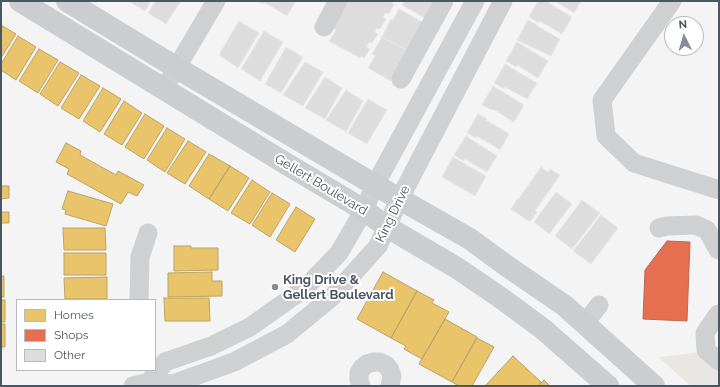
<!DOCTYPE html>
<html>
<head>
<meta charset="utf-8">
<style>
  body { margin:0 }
  #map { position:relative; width:720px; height:387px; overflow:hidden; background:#f4f4f4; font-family:Raleway,sans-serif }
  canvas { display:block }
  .frame { position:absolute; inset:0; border:2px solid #4a5661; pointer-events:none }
  .legend { position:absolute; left:16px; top:299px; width:140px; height:72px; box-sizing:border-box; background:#fff; border:1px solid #b7bbc0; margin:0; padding:5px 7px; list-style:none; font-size:12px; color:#4a5661 }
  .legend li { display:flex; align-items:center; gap:8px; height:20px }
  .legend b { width:20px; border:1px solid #b7bbc0 }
  .north { position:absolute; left:664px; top:16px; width:40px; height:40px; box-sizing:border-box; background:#fff; border:1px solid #b7bbc0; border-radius:50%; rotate:355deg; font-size:11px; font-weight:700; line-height:16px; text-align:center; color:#4a5661 }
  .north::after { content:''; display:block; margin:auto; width:14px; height:18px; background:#868d94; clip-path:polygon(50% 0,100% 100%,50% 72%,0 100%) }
</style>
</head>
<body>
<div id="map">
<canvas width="720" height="387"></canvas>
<div class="frame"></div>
<ul class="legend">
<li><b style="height:11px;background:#e9c46a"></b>Homes</li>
<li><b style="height:11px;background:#e76f51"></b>Shops</li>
<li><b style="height:11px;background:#ddddde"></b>Other</li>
</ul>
<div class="north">N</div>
</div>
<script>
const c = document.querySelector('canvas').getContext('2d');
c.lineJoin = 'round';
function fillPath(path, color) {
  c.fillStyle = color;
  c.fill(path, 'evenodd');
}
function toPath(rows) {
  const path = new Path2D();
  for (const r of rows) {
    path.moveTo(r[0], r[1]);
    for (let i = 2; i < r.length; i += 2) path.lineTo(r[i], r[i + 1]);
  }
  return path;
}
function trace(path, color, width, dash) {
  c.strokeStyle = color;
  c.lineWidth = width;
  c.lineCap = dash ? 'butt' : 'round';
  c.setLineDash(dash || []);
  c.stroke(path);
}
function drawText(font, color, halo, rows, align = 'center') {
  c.font = font + ' Raleway,sans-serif';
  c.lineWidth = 4;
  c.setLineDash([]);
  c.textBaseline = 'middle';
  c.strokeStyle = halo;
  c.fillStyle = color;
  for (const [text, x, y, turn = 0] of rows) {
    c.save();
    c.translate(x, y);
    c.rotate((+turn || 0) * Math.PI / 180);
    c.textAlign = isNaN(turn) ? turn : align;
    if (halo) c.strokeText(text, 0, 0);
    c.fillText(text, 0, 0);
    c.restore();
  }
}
const commercial = toPath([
  [719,350,719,386,691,386,658,357]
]);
const homes = toPath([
  [1,25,16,34,1,58,1,25],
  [18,36,36,47,16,80,1,70,1,64,18,36],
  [39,49,58,60,38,93,19,81,39,49],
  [60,62,79,73,58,106,40,94,60,62],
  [81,75,100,86,79,119,61,108,81,75],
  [103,88,121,99,100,132,83,121,103,88],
  [124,101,142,113,122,145,104,134,124,101],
  [145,114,164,126,144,159,125,147,145,114],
  [167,128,185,139,165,172,147,160,167,128],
  [188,141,206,152,185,184,167,173,188,141],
  [66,143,81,151,80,155,116,175,118,171,144,185,137,196,128,192,121,204,67,174,69,169,56,162,66,143],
  [209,154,230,166,209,199,189,186,209,154],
  [230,166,249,178,228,211,209,199,230,166],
  [252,180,270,192,250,224,231,213,252,180],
  [1,186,9,186,9,198,1,199,1,186],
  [68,191,113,204,106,226,65,214,66,210,62,209,68,191],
  [272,193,290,204,270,237,252,225,272,193],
  [296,207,315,219,295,252,276,240,296,207],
  [1,212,9,212,9,223,1,223,1,212],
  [63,228,105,228,106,250,64,250,63,228],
  [174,246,191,246,191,248,218,248,218,270,174,271,174,246],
  [64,253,106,253,106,275,64,275,64,253],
  [212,272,212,281,222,281,222,296,168,297,168,273,212,272],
  [383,272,417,291,391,338,357,319,383,272],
  [1,276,4,276,4,297,1,297,1,276],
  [107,277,107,299,65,299,64,278,107,277],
  [417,291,434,300,432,303,449,312,422,359,404,349,406,346,391,338,417,291],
  [164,298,209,298,210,321,165,321,164,298],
  [1,300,5,300,5,322,1,322,1,300],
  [445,319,477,337,452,382,419,364,445,319],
  [1,324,5,324,5,347,1,347,1,324],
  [477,338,494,347,472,386,459,386,452,382,477,338],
  [513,356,541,382,538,386,485,386,513,356],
  [544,380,550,386,538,386,544,380]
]);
const shops = toPath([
  [667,241,690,242,687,321,643,319,645,270,667,241]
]);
const building = toPath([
  [128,1,151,1,145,11,128,1],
  [156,1,181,1,166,24,148,13,156,1],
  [258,1,296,1,287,16,264,2,263,4,258,1],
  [348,1,392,1,391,2,394,4,389,14,385,13,383,18,386,19,380,29,377,28,375,32,378,34,372,43,369,42,366,47,370,49,364,58,361,56,360,58,329,41,336,30,333,28,348,1],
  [404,1,435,1,425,18,402,5,404,1],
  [538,1,547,1,550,3,550,4,572,17,562,34,540,21,539,23,529,17,538,1],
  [555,1,581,1,574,13,555,1],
  [399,9,424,23,408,51,382,37,391,19,393,20,399,9],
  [528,20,537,25,537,26,560,39,551,56,517,40,528,20],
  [239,21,259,33,238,68,219,55,239,21],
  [264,31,283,42,260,81,241,69,264,31],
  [382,37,408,51,391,81,368,68,375,56,372,54,382,37],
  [517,42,548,61,538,78,517,65,516,67,506,61,517,42],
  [286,47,303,57,281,93,265,84,286,47],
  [305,62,323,72,303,106,283,95,305,62],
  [505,64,537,83,527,99,505,87,504,89,494,83,505,64],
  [325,77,342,88,325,119,305,108,325,77],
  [493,86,524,105,514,122,493,109,492,110,482,105,493,86],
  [346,90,363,101,346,132,326,120,346,90],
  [368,99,387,110,367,144,348,133,368,99],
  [478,114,487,119,486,120,509,134,500,150,477,136,476,138,467,133,478,114],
  [466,136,497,156,487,172,465,159,464,161,454,155,466,136],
  [453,157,486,176,475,196,442,177,453,157],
  [541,167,548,172,550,169,560,175,535,211,537,212,530,222,511,209,517,199,518,200,541,167],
  [556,192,572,204,549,234,534,222,556,192],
  [582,200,600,213,572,249,555,236,582,200],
  [601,215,618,228,591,264,573,251,601,215]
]);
const minor = toPath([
  [672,1,602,100,606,136,634,163,719,190],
  [324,27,338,1],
  [401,79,444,1],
  [164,89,216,1],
  [659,228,667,226,696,225,707,230,718,250],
  [139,300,140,257,148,233],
  [718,314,705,333,706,350,719,361],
  [585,323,599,305],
  [149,382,165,362,211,346,250,327,305,288,339,253,364,210,375,185,475,1],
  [133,386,149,382,173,384,234,362,287,334,332,297,378,246,400,198,503,1],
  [361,386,359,380,359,373,362,368,367,364,374,362,380,362,386,365,390,370,392,376,390,386]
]);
const major = toPath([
  [20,1,285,163,364,210,387,227,457,268,501,298,543,329,608,386],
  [67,1,177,68,375,185,470,239,504,264,565,306,654,386]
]);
const markers = [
  [275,287,4,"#868d94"]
];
const streetNames = [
  ["Gellert Boulevard",321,185,31],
  ["King Drive",393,214,-64]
];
const poiNames = [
  ["King Drive &",283,280],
  ["Gellert Boulevard",283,295]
];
fillPath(commercial, '#e8e7e3');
fillPath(homes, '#e9c46a');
trace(homes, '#b9a367', 1);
fillPath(shops, '#e76f51');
trace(shops, '#b86856', 1);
fillPath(building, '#ddddde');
trace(building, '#e5e6e7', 1);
trace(minor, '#ced0d2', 19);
trace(major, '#caced1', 22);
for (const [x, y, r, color] of markers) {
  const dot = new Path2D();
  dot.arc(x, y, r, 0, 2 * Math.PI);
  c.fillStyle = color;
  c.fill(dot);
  trace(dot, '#fff', 1.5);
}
drawText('13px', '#4a5661', '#fff', streetNames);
drawText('bold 13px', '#4a5661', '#fff', poiNames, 'left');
</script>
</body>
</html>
